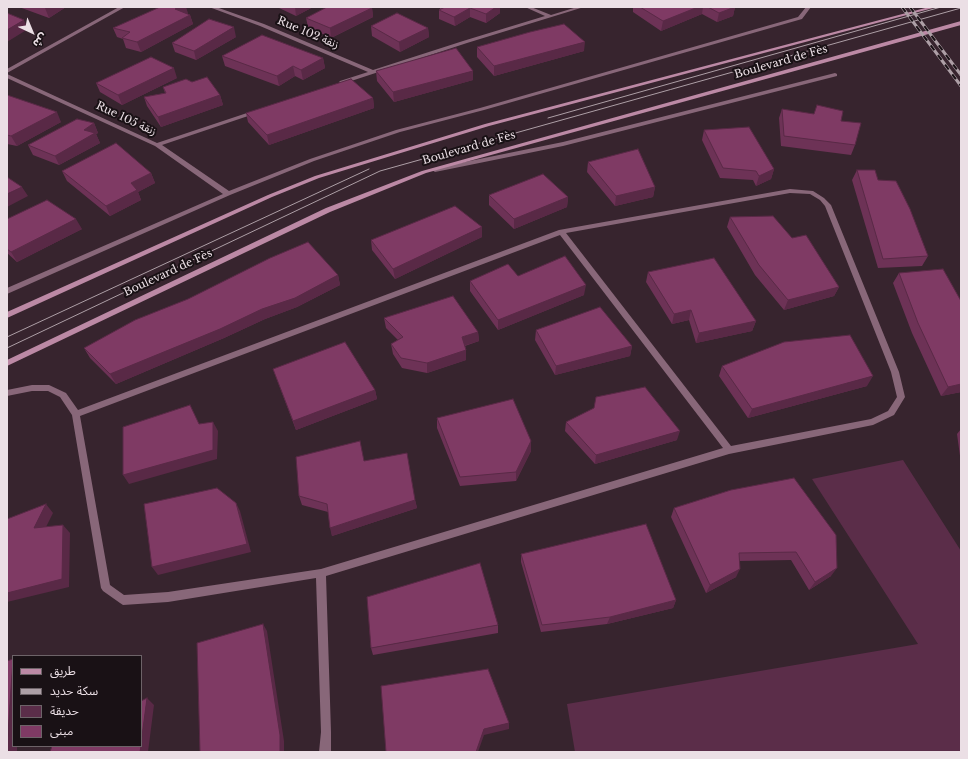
<!DOCTYPE html>
<html>
<head>
<meta charset="utf-8">
<style>
  body { margin:0 }
  #map { position:relative; width:968px; height:759px; overflow:hidden; background:#37242e; font-family:"Libre Baskerville","Noto Sans Arabic",serif }
  canvas { display:block }
  .frame { position:absolute; inset:0; border:8px solid #ebdfe5; pointer-events:none }
  .legend { position:absolute; left:12px; top:655px; width:130px; height:92px; box-sizing:border-box; background:#191115; border:1px solid #6d6368; margin:0; padding:5px 7px; list-style:none; font-size:12px; color:#ebdfe5 }
  .legend li { display:flex; align-items:center; gap:8px; height:20px }
  .legend b { width:20px; border:1px solid #6d6368 }
  .north { position:absolute; left:12px; top:12px; width:40px; height:40px; -webkit-text-stroke:3px #191115; paint-order:stroke; rotate:136deg; font-size:11px; font-weight:700; line-height:16px; text-align:center; color:#ebdfe5 }
  .north::after { content:''; display:block; margin:auto; width:14px; height:18px; background:#ebdfe5; clip-path:polygon(50% 0,100% 100%,50% 72%,0 100%) }
</style>
</head>
<body>
<div id="map">
<canvas width="968" height="759"></canvas>
<div class="frame"></div>
<ul class="legend">
<li><b style="height:5px;background:#bc89a5"></b>طريق</li>
<li><b style="height:5px;background:#ad9fa6"></b>سكة حديد</li>
<li><b style="height:11px;background:#5b2d49"></b>حديقة</li>
<li><b style="height:11px;background:#7f3a64"></b>مبنى</li>
</ul>
<div class="north">ش</div>
</div>
<script>
const c = document.querySelector('canvas').getContext('2d');
c.lineJoin = 'round';
function fillPath(path, color) {
  c.fillStyle = color;
  c.fill(path, 'evenodd');
}
function toPath(rows) {
  const path = new Path2D();
  for (const r of rows) {
    path.moveTo(r[0], r[1]);
    for (let i = 2; i < r.length; i += 2) path.lineTo(r[i], r[i + 1]);
  }
  return path;
}
function trace(path, color, width, dash) {
  c.strokeStyle = color;
  c.lineWidth = width;
  c.lineCap = dash ? 'butt' : 'round';
  c.setLineDash(dash || []);
  c.stroke(path);
}
function drawText(font, color, halo, rows, align = 'center') {
  c.font = font + ' "Libre Baskerville","Noto Sans Arabic",serif';
  c.lineWidth = 4;
  c.setLineDash([]);
  c.textBaseline = 'middle';
  c.strokeStyle = halo;
  c.fillStyle = color;
  for (const [text, x, y, turn = 0] of rows) {
    c.save();
    c.translate(x, y);
    c.rotate((+turn || 0) * Math.PI / 180);
    c.textAlign = isNaN(turn) ? turn : align;
    if (halo) c.strokeText(text, 0, 0);
    c.fillText(text, 0, 0);
    c.restore();
  }
}
const green = toPath([
  [903,460,961,551,961,752,575,752,567,704,918,644,812,479]
]);
const street = toPath([
  [119,7,125,7,7,73,7,69,119,7],
  [209,7,216,7,264,24,373,70,463,41,545,16,525,7,531,7,551,15,577,7,584,7,467,43,342,84,339,82,340,81,368,72,260,26,209,7],
  [806,7,811,7,802,19,484,110,400,132,314,161,230,195,7,294,7,288,223,194,155,146,7,78,7,74,157,143,253,111,257,111,257,113,162,145,229,191,310,159,396,130,480,108,798,17,806,7],
  [835,73,837,74,837,76,563,146,435,172,432,170,435,168,563,142,835,73],
  [790,189,813,191,824,198,831,205,899,372,905,397,894,415,873,425,729,454,326,576,331,732,331,752,319,752,321,732,316,578,168,602,123,605,120,603,103,591,101,588,72,415,60,397,48,391,32,391,7,396,7,390,32,385,49,385,66,393,78,410,559,230,790,189],
  [790,193,810,194,820,200,825,206,891,372,897,397,888,411,871,419,731,446,566,233,790,193],
  [560,235,723,448,321,569,168,592,124,595,110,585,80,416,560,235]
]);
const secondary = toPath([
  [929,7,937,7,489,126,319,178,272,197,7,318,7,312,268,195,315,176,485,124,929,7],
  [961,21,961,25,426,173,330,212,7,366,7,360,326,208,422,171,961,21]
]);
const tram = toPath([
  [548,118,941,7],
  [7,337,369,169],
  [7,348,380,171,961,8]
]);
const rail = toPath([
  [902,7,961,86],
  [910,7,961,75]
]);
const wall = toPath([
  [19,7,66,7,49,18],
  [277,7,313,7,296,16],
  [440,7,500,7,500,13,486,23,470,17,455,26,439,19,439,10,440,9],
  [633,7,735,7,733,16,717,22,702,14,661,31,633,12],
  [372,8,373,17,331,38,308,27,306,18],
  [188,13,187,14,190,15,193,24,141,52,126,48,123,39,117,37,113,28],
  [371,26,428,28,429,37,400,52,372,36],
  [236,37,196,60,175,52,172,43],
  [477,47,584,51,494,76,477,57],
  [222,56,323,58,325,68,303,80,295,76,279,86,225,66],
  [376,71,473,80,394,102,377,81],
  [177,78,122,105,100,92,96,83],
  [192,82,220,95,223,105,161,127,147,106,144,97,165,93,163,87],
  [7,95,61,122,17,146,7,144],
  [373,98,374,108,269,145,248,122,246,113],
  [782,109,841,121,855,145,851,155,781,146,779,118],
  [94,123,98,133,96,134,100,143,59,165,33,155,28,145],
  [704,130,774,169,771,179,756,186,753,180,720,178,702,140],
  [588,162,655,187,653,197,615,206,587,172],
  [857,170,878,180,928,256,922,266,878,268,852,180],
  [62,171,151,173,155,183,138,192,141,200,110,216,67,181],
  [489,195,568,197,567,207,514,229,489,205],
  [730,217,792,238,839,287,834,296,784,310,755,275,727,227],
  [7,219,82,229,17,262,7,253],
  [482,237,395,279,372,250,371,240],
  [648,272,756,321,752,331,696,343,689,320,672,324,646,282],
  [899,273,961,301,961,392,941,396,912,333,893,283],
  [338,275,340,285,297,307,265,319,224,338,116,384,90,358,84,348],
  [518,276,584,295,498,330,470,291,470,281],
  [384,318,478,332,479,341,465,346,466,350,466,360,427,373,402,368,393,354,391,344,398,340,386,328],
  [536,330,632,346,630,356,555,375,535,340],
  [722,366,867,386,748,418,719,376],
  [273,369,375,390,377,399,296,430],
  [437,418,531,451,516,481,460,486,437,428],
  [566,422,677,440,595,464,565,431],
  [961,429,961,463,957,434],
  [364,461,415,500,417,508,332,536,328,512,302,505,299,496],
  [731,490,831,576,809,590,791,560,739,561,736,577,706,593,671,517,674,508],
  [521,554,676,600,673,608,607,624,541,632,521,562],
  [498,625,498,633,373,655,371,648]
]);
const shadedWall = toPath([
  [47,7,66,7,49,18,45,8],
  [180,7,186,7,188,13,178,19,175,9],
  [295,7,313,7,296,16],
  [496,7,500,7,500,13,486,23,486,14],
  [698,7,703,7,702,14,661,31,663,21],
  [735,7,733,16,717,22,719,13],
  [372,8,373,17,331,38,330,28],
  [470,8,470,17,455,26,454,17],
  [190,15,193,24,141,52,137,42],
  [24,20,28,29,7,42,7,30],
  [234,27,236,37,196,60,194,51],
  [428,28,429,37,400,52,399,42],
  [585,42,584,51,494,76,494,66],
  [323,58,325,68,303,80,301,70],
  [293,66,295,76,279,86,277,76],
  [174,68,177,78,122,105,118,95],
  [473,71,473,80,394,102,393,92],
  [220,95,223,105,161,127,158,117],
  [373,98,374,108,269,145,267,135],
  [57,112,61,122,17,146,11,136],
  [94,123,98,133,96,134,100,143,59,165,55,156,84,130],
  [774,169,771,179,756,186,759,176],
  [151,173,155,183,138,192,141,200,110,216,106,206,131,183],
  [22,187,28,196,7,207,7,194],
  [655,187,653,197,615,206,616,196],
  [568,197,567,207,514,229,514,219],
  [76,219,82,229,17,262,11,252],
  [482,227,482,237,395,279,393,269],
  [338,275,340,285,297,307,265,319,224,338,116,384,110,374,262,309],
  [586,285,584,295,498,330,498,320],
  [839,287,834,296,784,310,788,300],
  [691,310,689,320,672,324,674,314],
  [756,321,752,331,696,343,699,333],
  [478,332,479,341,463,346,462,337],
  [632,346,630,356,555,375,556,366],
  [466,350,466,360,427,373,427,363],
  [873,376,867,386,748,418,752,409],
  [961,384,961,392,941,396,948,387],
  [375,390,377,399,296,430,293,421],
  [213,422,218,431,217,459,129,484,123,475],
  [680,431,677,440,595,464,596,455],
  [531,441,531,451,516,481,516,472],
  [415,500,417,508,332,536,330,528],
  [236,503,240,511,251,552,158,575,152,567],
  [46,504,53,513,41,537,34,528],
  [63,525,70,533,69,587,7,602,7,593],
  [837,568,831,576,809,590,815,582],
  [740,569,736,577,706,593,710,585],
  [676,600,673,608,607,624,610,617],
  [263,624,267,631,284,741,284,752,280,752],
  [13,659,13,746,17,746,17,752,7,752],
  [147,698,154,705,148,752,140,752],
  [509,723,509,729,484,735,478,752,476,752,484,729]
]);
const building = toPath([
  [160,7,180,7,175,9,190,15,137,42,122,38,130,32,113,28,160,7],
  [327,7,371,7,372,8,330,28,306,18,327,7],
  [445,7,496,7,486,14,470,8,454,17,439,10,445,7],
  [640,7,698,7,663,21,640,7],
  [708,7,735,7,719,13,708,7],
  [7,13,24,20,7,30,7,13],
  [397,13,428,28,399,42,371,26,397,13],
  [209,19,234,27,194,51,172,43,209,19],
  [564,24,585,42,494,66,477,47,530,32,564,24],
  [262,35,323,58,301,70,293,66,277,76,222,56,262,35],
  [456,48,473,71,393,92,376,71,456,48],
  [151,57,174,68,118,95,96,83,151,57],
  [207,77,220,95,158,117,144,97,166,93,163,87,186,79,192,82,207,77],
  [351,79,373,98,267,135,246,113,351,79],
  [7,95,57,112,11,136,7,135,7,95],
  [817,105,843,111,841,121,861,123,855,145,784,136,782,109,814,114,817,105],
  [77,119,94,123,84,130,95,133,55,156,28,145,77,119],
  [749,127,774,169,759,176,756,171,723,168,704,130,749,127],
  [116,143,151,173,131,183,137,190,106,206,62,171,116,143],
  [638,149,655,187,616,196,588,162,638,149],
  [857,170,875,170,878,180,896,181,910,209,928,256,883,259,857,170],
  [543,174,568,197,514,219,489,195,543,174],
  [7,177,22,187,7,194,7,177],
  [47,200,76,219,11,252,7,249,7,219,47,200],
  [455,206,482,227,393,269,371,240,455,206],
  [773,216,792,238,806,235,839,287,788,300,759,265,730,217,773,216],
  [308,242,338,275,295,298,262,309,220,329,110,374,84,348,135,320,188,299,270,258,308,242],
  [565,256,586,285,498,320,470,281,508,264,518,276,565,256],
  [714,258,756,321,699,333,691,310,674,314,648,272,714,258],
  [943,269,961,301,961,384,948,387,918,323,899,273,943,269],
  [453,296,478,332,462,337,466,350,427,363,401,358,391,344,403,337,384,318,453,296],
  [600,307,632,346,556,366,536,330,600,307],
  [850,335,873,376,752,409,722,366,784,342,850,335],
  [345,342,375,390,293,421,273,369,345,342],
  [645,387,680,431,596,455,566,422,594,408,596,397,645,387],
  [513,399,531,441,516,472,460,477,437,418,513,399],
  [190,405,199,424,213,422,213,450,123,475,123,427,190,405],
  [360,441,364,461,407,453,415,500,330,528,327,504,299,496,296,457,360,441],
  [794,478,836,535,837,568,815,582,796,552,739,553,740,569,710,585,674,508,731,490,794,478],
  [217,488,236,503,247,544,152,567,144,504,217,488],
  [46,504,34,528,63,525,62,579,7,593,7,519,46,504],
  [646,524,676,600,610,617,542,625,521,554,646,524],
  [480,563,498,625,371,648,367,597,480,563],
  [263,624,280,735,280,752,200,752,197,643,263,624],
  [13,659,7,749,7,661,13,659],
  [488,669,509,723,484,729,476,752,386,752,381,686,488,669],
  [147,698,141,744,141,701,147,698],
  [52,746,141,746,140,752,50,752,52,746]
]);
const farStreetnames = [
  ["Rue 102 زنقة",308,33,23],
  ["Boulevard de Fès",781,62,-16],
  ["Rue 105 زنقة",126,119,25],
  ["Boulevard de Fès",469,148,-16],
  ["Boulevard de Fès",168,273,-25]
];
fillPath(green, '#5b2d49');
fillPath(street, '#886779');
fillPath(secondary, '#bc89a5');
trace(tram, '#ad9fa6', 1);
trace(rail, '#ad9fa6', 3);
trace(rail, '#191115', 2, [6]);
fillPath(wall, '#6d3256');
fillPath(shadedWall, '#592946');
fillPath(building, '#7f3a64');
trace(building, '#592946', 1);
drawText('11px', '#ebdfe5', '#191115', farStreetnames);
</script>
</body>
</html>
